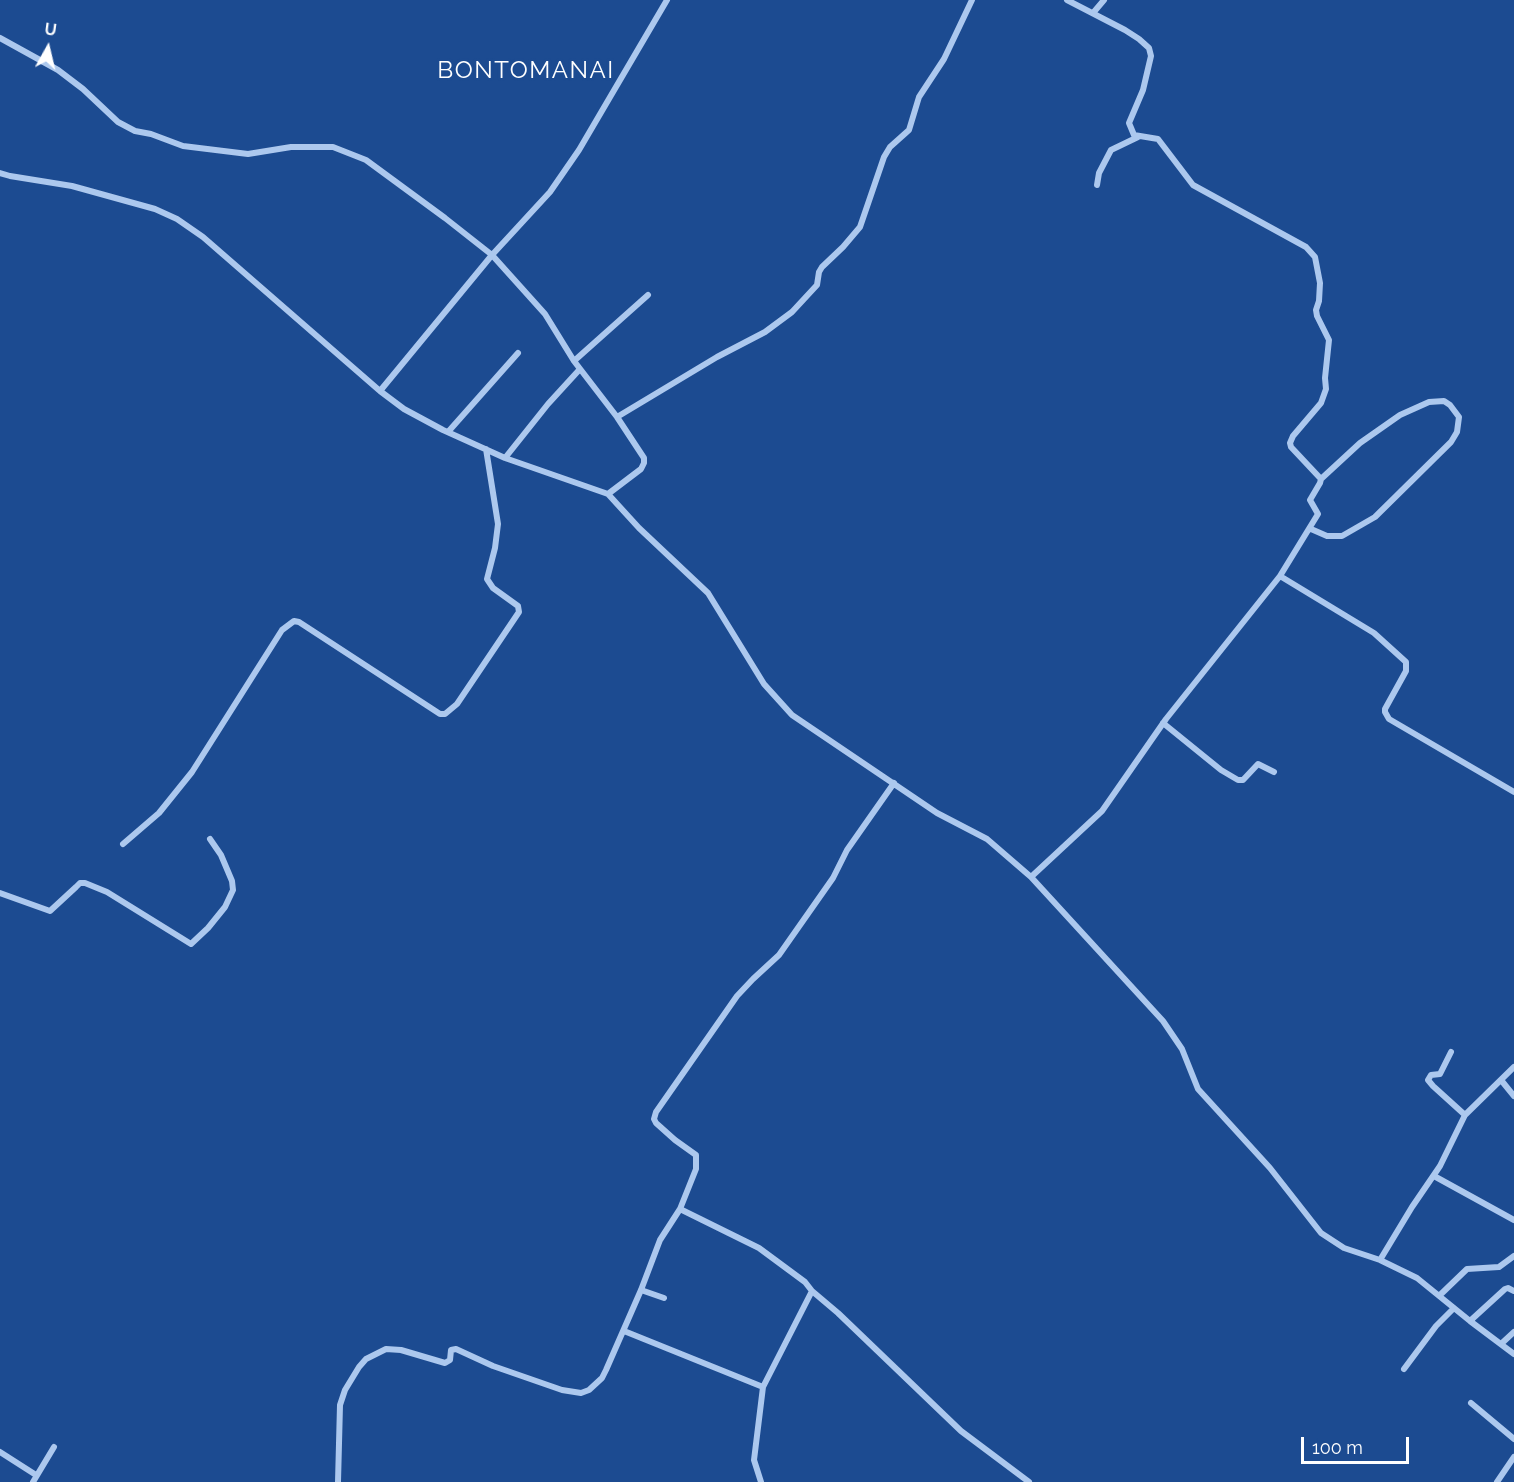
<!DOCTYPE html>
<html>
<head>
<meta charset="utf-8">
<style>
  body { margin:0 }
  #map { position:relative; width:1514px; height:1482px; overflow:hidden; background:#1c4b91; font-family:Raleway,sans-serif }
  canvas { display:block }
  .north { position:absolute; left:18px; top:18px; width:60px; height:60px; -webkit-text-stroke:4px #1c4b91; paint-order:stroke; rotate:8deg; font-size:16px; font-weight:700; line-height:24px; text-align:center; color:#fff }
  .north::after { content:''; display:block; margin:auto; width:21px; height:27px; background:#fff; clip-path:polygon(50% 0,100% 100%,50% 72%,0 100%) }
  .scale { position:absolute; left:1301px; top:1437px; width:108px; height:27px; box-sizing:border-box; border:3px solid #fff; border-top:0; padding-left:8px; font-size:18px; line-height:21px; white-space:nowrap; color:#fff; -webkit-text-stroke:4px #1c4b91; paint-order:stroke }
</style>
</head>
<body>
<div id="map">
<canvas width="1514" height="1482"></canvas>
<div class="north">U</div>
<div class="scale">100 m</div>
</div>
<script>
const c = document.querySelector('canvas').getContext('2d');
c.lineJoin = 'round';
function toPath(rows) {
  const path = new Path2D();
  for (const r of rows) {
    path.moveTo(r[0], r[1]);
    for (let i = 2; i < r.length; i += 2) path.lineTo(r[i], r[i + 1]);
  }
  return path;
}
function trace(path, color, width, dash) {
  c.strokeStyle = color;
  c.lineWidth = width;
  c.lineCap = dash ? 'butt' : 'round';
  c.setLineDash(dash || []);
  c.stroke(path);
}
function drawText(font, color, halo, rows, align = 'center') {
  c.font = font + ' Raleway,sans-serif';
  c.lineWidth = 6;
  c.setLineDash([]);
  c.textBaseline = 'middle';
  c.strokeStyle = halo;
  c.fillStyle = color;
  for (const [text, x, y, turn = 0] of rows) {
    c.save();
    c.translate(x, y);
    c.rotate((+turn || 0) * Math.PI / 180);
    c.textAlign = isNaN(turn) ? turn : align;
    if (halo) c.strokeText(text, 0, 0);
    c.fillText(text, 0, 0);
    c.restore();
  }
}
const street = toPath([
  [1067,0,1125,30,1139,39,1149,48,1151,56,1143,90,1129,123,1134,135,1158,139,1193,185,1306,247,1315,257,1320,283,1319,301,1316,310,1317,316,1329,340,1325,378,1326,389,1321,403,1293,436,1290,443,1291,447,1321,479,1320,483,1310,500,1318,514,1280,576],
  [1093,13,1104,0],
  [0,38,58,70,83,89,118,122,135,131,151,134,183,146,248,154,291,147,333,147,366,160,445,218,492,255,545,314,574,361,617,417,644,458,644,463,641,469,608,494],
  [0,173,10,176,72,186,155,209,177,219,203,237,380,391,404,409,443,430,505,458,608,494,639,528,708,593,764,684,792,715,937,813,987,839,1031,877,1163,1021,1182,1049,1198,1089,1270,1168,1321,1233,1344,1248,1380,1260,1417,1278,1470,1321,1514,1354],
  [1097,185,1099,173,1111,150,1138,137],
  [574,361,648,295],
  [380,391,492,255,550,192,579,150,667,0],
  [617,417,717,357,765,332,792,312,817,285,819,272,822,267,843,247,860,227,884,157,890,147,909,130,919,97,944,59,972,0],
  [448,432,518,353],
  [505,458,548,404,580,369],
  [1311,529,1327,536,1342,536,1375,517,1451,442,1457,432,1459,417,1450,405,1444,401,1429,402,1400,415,1360,443,1321,479],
  [1163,723,1221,770,1238,780,1243,780,1258,764,1274,772],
  [123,844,159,813,192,772,282,630,294,621,299,622,440,714,445,714,457,704,519,612,518,606,493,588,487,579,495,548,498,524,486,449],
  [1031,877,1102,811,1166,719,1280,576,1374,633,1406,662,1406,671,1385,709,1385,712,1389,719,1514,792],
  [0,893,50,911,76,887,80,883,85,883,107,892,191,944,208,928,225,907,233,890,232,881,221,855,210,839],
  [1451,1052,1440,1074,1431,1075,1428,1080,1433,1086,1465,1115],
  [1501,1080,1514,1096],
  [1434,1176,1514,1220],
  [680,1209,696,1169,696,1155,675,1140,656,1123,654,1119,656,1112,737,996,753,979,779,955,833,878,847,850,894,783],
  [1380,1260,1412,1207,1440,1166,1465,1115,1514,1067],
  [641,1290,664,1298],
  [812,1291,838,1313,961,1431,1029,1482],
  [1440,1295,1467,1269,1499,1267,1514,1256],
  [1470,1321,1505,1289,1508,1288,1514,1291],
  [624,1331,763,1387],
  [1501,1344,1514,1332],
  [1404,1369,1436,1326,1454,1308],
  [1471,1403,1514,1439],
  [0,1452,36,1475],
  [33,1482,54,1447],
  [338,1482,340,1405,345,1390,359,1367,366,1359,386,1349,401,1350,445,1363,450,1360,451,1350,456,1349,493,1366,562,1390,581,1393,589,1390,602,1378,606,1370,641,1290,660,1240,680,1209,759,1248,805,1282,812,1291,763,1387,754,1460,761,1482],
  [1497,1482,1514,1457]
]);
const quarterNames = [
  ["BONTOMANAI",526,71]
];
trace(street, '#acc8ee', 6);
c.letterSpacing = '1.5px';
drawText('24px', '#fff', '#1c4b91', quarterNames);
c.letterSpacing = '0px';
</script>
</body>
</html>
